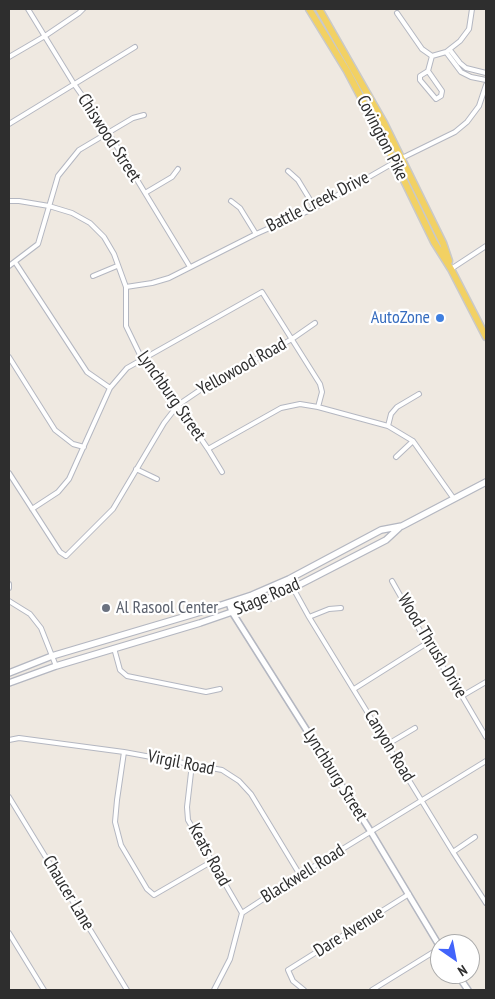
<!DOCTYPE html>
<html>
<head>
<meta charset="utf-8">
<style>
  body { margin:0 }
  #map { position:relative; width:495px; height:999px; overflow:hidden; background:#efe9e1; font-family:"PT Sans Narrow",sans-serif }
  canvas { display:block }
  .frame { position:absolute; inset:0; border:10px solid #2e2e2e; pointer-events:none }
  .north { position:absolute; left:430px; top:934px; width:50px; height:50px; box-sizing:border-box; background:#fff; border:1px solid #ababab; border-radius:50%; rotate:147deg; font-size:14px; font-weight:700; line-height:20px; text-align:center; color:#2e2e2e }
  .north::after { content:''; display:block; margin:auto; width:18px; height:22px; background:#4264fb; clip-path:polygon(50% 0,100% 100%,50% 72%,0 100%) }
</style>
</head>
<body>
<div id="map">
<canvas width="495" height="999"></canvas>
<div class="frame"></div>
<div class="north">N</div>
</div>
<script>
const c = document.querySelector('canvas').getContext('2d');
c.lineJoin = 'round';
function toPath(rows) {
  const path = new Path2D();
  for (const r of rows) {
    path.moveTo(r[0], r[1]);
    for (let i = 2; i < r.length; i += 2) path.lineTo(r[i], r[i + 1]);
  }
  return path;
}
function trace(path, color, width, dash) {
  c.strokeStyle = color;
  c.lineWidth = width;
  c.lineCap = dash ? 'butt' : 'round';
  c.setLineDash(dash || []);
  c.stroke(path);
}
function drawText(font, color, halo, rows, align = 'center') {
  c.font = font + ' "PT Sans Narrow",sans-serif';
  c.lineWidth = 4.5;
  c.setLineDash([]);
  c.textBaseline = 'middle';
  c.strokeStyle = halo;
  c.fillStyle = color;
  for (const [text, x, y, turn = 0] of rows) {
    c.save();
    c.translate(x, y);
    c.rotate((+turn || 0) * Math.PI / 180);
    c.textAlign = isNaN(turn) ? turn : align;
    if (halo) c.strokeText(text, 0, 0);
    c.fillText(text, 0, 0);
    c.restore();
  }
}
const minor = toPath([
  [28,9,74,84,108,132,190,267],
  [397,13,422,49,432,56,446,52,460,41,469,29,472,9],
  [450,50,460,63,466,68,486,73],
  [446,52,461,72,471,77,486,80],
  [9,57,45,36,79,13,83,9],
  [428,71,420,76,420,80,436,99,441,96,442,91,428,71,432,56],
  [9,124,135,47],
  [288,171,298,180,315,208],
  [145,193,172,177,178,169],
  [9,201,19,201,49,206,72,213,90,223,104,237,114,254,126,287,126,326,142,359,178,405,208,449,222,472],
  [231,201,240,208,256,234],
  [15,262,87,372,110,388],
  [9,266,38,244,58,176,79,150,133,118,144,115],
  [451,269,486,246],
  [93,276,117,266],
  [126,287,152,283,169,278,256,234,315,208,402,158,455,132,467,122,479,106,486,85],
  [9,357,55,430,73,444,84,447],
  [388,426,391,414,397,407,419,394],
  [208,449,281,408,300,404,318,407,388,426,413,441,454,499],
  [396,457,413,441],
  [136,469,157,479],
  [9,473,60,552,66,556,113,509,164,423,178,405,200,390,292,339,315,323],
  [32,509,58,492,69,479,110,388,127,368,262,292,320,384,322,392,318,407],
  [392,581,427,643,462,696,486,737],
  [9,588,9,584],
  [293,588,309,617,453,852,486,903],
  [9,601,30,614,41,628,56,666],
  [309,617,329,609,341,608],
  [114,648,120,670,127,676,206,692,220,689],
  [354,689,427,643],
  [462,696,486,682],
  [9,740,19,738,124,752,222,770,239,781,251,794,300,875],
  [388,744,415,728],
  [124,752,117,800,115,822,121,845,147,889,154,895,211,862],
  [192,764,187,807,188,820,242,913],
  [9,797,127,990],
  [453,852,475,837],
  [9,933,44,990],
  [214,990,230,959,242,913,300,875,486,761],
  [304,990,293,981,288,970,409,894],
  [372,990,440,948]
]);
const tertiary = toPath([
  [229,603,232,612,371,832,440,947],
  [457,974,468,990]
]);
const secondary = toPath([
  [9,673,52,656,197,613,252,595,289,579,381,530,402,526,486,482],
  [9,683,56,666,200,623,258,603,293,588,386,540,400,527]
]);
const primary = toPath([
  [309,9,347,71,395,162,434,242,451,269,486,337],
  [319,9,384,123,443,243,449,261]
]);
const markers = [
  [440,318,5,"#3f7fe0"],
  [106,608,5,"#6b7280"]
];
const streetNames = [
  ["Chiswood Street",109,138,57],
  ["Covington Pike",382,138,63],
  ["Battle Creek Drive",318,202,-27],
  ["Yellowood Road",242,367,-29],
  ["Lynchburg Street",171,396,55],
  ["Stage Road",267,597,-23],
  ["Wood Thrush Drive",432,646,59],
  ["Canyon Road",389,746,59],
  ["Virgil Road",181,763,11],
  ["Lynchburg Street",335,775,58],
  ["Keats Road",209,855,61],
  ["Blackwell Road",303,874,-32],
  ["Chaucer Lane",68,893,59],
  ["Dare Avenue",349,932,-32]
];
const shopNames = [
  ["AutoZone",430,318]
];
const worshipNames = [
  ["Al Rasool Center",116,608]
];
trace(minor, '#b4b7c1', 6);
trace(tertiary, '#b4b7c1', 8);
trace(secondary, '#b4b7c1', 8);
trace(primary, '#c9c9c9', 9);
trace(minor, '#fff', 4);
trace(tertiary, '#fff', 5);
trace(secondary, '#fff', 5.5);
trace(primary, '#f2d163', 6);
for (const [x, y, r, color] of markers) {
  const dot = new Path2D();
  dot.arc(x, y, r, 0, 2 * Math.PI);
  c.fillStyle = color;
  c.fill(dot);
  trace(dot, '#fff', 2);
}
drawText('18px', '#2e2e2e', '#fff', streetNames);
drawText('18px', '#366cbe', '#fff', shopNames, 'right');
drawText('18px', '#5b616d', '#fff', worshipNames, 'left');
</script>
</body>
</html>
